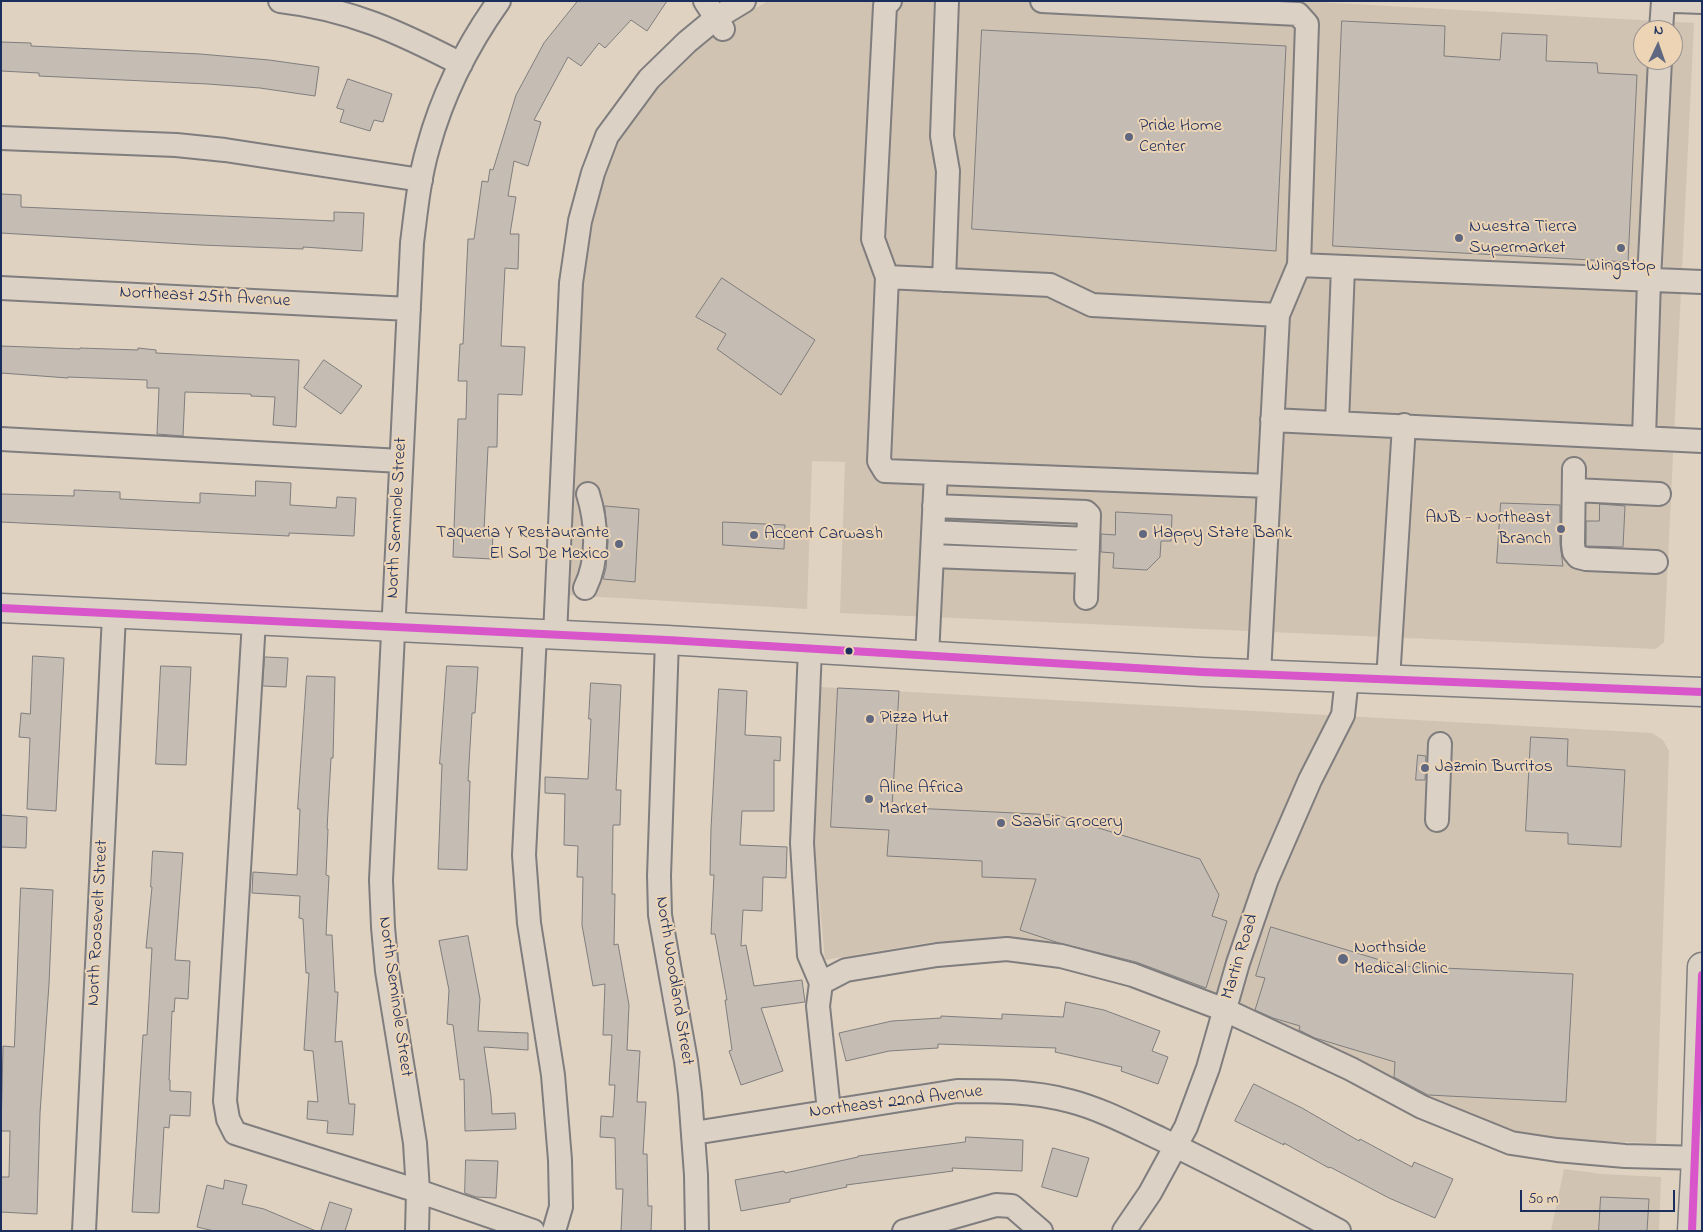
<!DOCTYPE html>
<style>
body{margin:0}
#map{position:relative;width:1703px;height:1232px;overflow:hidden;background:#dfd2c1;font-family:"Indie Flower",sans-serif}
canvas{display:block}
.frame{position:absolute;inset:0;border:2px solid #1b2f5e;pointer-events:none}
.north{position:absolute;left:1633px;top:20px;width:50px;height:50px;box-sizing:border-box;background:#ecd4b4;border:1px solid #989292;border-radius:50%;rotate:3deg;font-size:14px;font-weight:700;line-height:20px;text-align:center;color:#1b2f5e}
.north::after{content:'';display:block;margin:auto;width:18px;height:22px;background:#606881;clip-path:polygon(50% 0,100% 100%,50% 72%,0 100%)}
.scale{position:absolute;left:1520px;top:1190px;width:155px;height:22px;box-sizing:border-box;border:2px solid #1b2f5e;border-top:0;padding-left:6px;font-size:15px;line-height:18px;white-space:nowrap;color:#1b2f5e;-webkit-text-stroke:4px #ecd4b4;paint-order:stroke}
</style>
<div id="map">
<canvas width="1703" height="1232"></canvas>
<div class="frame"></div>
<div class="north">N</div>
<div class="scale">50 m</div>
</div>
<script>
const ctx = document.querySelector('canvas').getContext('2d');
ctx.lineJoin = 'round';
function fill(path, color) { ctx.fillStyle = color; ctx.fill(path, 'evenodd'); }
function stroke(path, color, width, dash) { ctx.strokeStyle = color; ctx.lineWidth = width; ctx.lineCap = dash ? 'butt' : 'round'; ctx.setLineDash(dash || []); ctx.stroke(path); }
function write(font, color, halo, rows, align = 'center') {
  ctx.font = font + ' "Indie Flower",sans-serif'; ctx.lineWidth = 4; ctx.setLineDash([]); ctx.textBaseline = 'middle'; ctx.strokeStyle = halo; ctx.fillStyle = color; for (const [text, x, y, turn = 0] of rows) {
    ctx.save(); ctx.translate(x, y); ctx.rotate((+turn || 0) * Math.PI / 180); ctx.textAlign = isNaN(turn) ? turn : align; if (halo) ctx.strokeText(text, 0, 0); ctx.fillText(text, 0, 0); ctx.restore();
  }
}
const built = new Path2D(`
 M 768,1 L 1298,1 L 1694,23 L 1664,642 L 1656,649 L 840,613 L 845,462 L 812,461 L 807,609 L 566,595 L 581,288 L 588,231 L 614,143 L 658,86 L 703,42 L 744,15 ZM 1643,30 L 1673,30 L 1673,60 L 1643,60 Z
 M 820,687 L 1652,733 L 1663,740 L 1669,751 L 1656,1143 L 1565,1140 L 1517,1132 L 1420,1095 L 1161,974 L 1068,945 L 1007,938 L 932,942 L 825,960 L 814,841 Z
 M 1564,1169 L 1602,1174 L 1661,1177 L 1659,1231 L 1551,1231 Z`);
const building = new Path2D(`
 M 578,1 L 667,1 L 647,31 L 631,20 L 605,48 L 599,43 L 581,66 L 568,57 L 534,120 L 541,122 L 528,166 L 514,161 L 508,196 L 516,197 L 510,234 L 519,234 L 518,269 L 505,268 L 501,346 L 525,347 L 522,395 L 498,394 L 497,447 L 488,447 L 484,531 L 493,531 L 492,559 L 453,557 L 458,419 L 466,419 L 467,381 L 458,381 L 460,344 L 463,344 L 468,239 L 474,239 L 482,181 L 488,182 L 490,169 L 493,170 L 516,95 L 544,43 Z
 M 1342,21 L 1445,26 L 1444,56 L 1500,60 L 1502,33 L 1547,35 L 1546,61 L 1597,63 L 1598,73 L 1637,75 L 1628,262 L 1333,246 Z
 M 982,30 L 1286,46 L 1276,251 L 972,229 Z
 M 1,42 L 31,43 L 31,46 L 200,54 L 269,60 L 319,67 L 315,96 L 260,88 L 208,84 L 39,76 L 39,73 L 1,71 Z
 M 348,79 L 392,94 L 383,122 L 374,120 L 370,131 L 340,122 L 344,110 L 337,108 Z
 M 1,194 L 21,195 L 21,207 L 334,221 L 334,212 L 364,213 L 362,251 L 303,247 L 303,249 L 201,245 L 1,233 Z
 M 722,278 L 815,340 L 781,395 L 717,349 L 726,334 L 696,317 Z
 M 1,346 L 80,349 L 80,348 L 138,350 L 138,348 L 156,350 L 156,353 L 299,360 L 296,427 L 273,425 L 275,397 L 251,396 L 251,394 L 185,392 L 183,436 L 157,434 L 159,388 L 147,388 L 147,380 L 68,377 L 68,378 L 1,373 Z
 M 324,360 L 362,386 L 341,414 L 304,388 Z
 M 256,481 L 291,483 L 290,505 L 336,508 L 337,497 L 356,498 L 354,536 L 289,533 L 289,536 L 1,522 L 1,494 L 74,496 L 74,490 L 120,492 L 120,499 L 200,503 L 200,493 L 255,496 Z
 M 1501,503 L 1560,505 L 1560,544 L 1563,566 L 1497,563 Z
 M 1600,504 L 1625,506 L 1623,547 L 1586,546 L 1586,521 L 1599,521 Z
 M 605,506 L 639,509 L 635,582 L 603,579 L 606,568 L 608,542 Z
 M 1116,512 L 1172,515 L 1171,541 L 1161,541 L 1160,557 L 1147,570 L 1113,568 L 1114,553 L 1101,552 L 1101,534 L 1115,535 Z
 M 723,522 L 785,525 L 784,549 L 723,545 Z
 M 33,656 L 64,658 L 56,811 L 27,809 L 30,738 L 19,737 L 21,713 L 30,714 Z
 M 265,657 L 288,658 L 286,687 L 263,686 Z
 M 161,666 L 191,667 L 186,765 L 156,764 Z
 M 447,666 L 478,667 L 475,713 L 472,713 L 468,781 L 470,781 L 467,870 L 438,869 L 442,764 L 440,764 Z
 M 307,676 L 335,677 L 333,758 L 331,758 L 327,829 L 328,829 L 326,875 L 329,876 L 326,935 L 332,935 L 335,992 L 338,992 L 335,1042 L 342,1041 L 349,1104 L 355,1104 L 353,1135 L 327,1133 L 328,1121 L 307,1119 L 308,1101 L 318,1102 L 313,1051 L 304,1050 L 309,973 L 306,973 L 303,919 L 299,918 L 300,896 L 252,893 L 253,872 L 297,875 L 300,809 L 298,809 Z
 M 591,683 L 621,685 L 616,790 L 621,790 L 620,825 L 613,825 L 612,894 L 615,894 L 614,945 L 618,944 L 629,1005 L 627,1050 L 640,1051 L 637,1102 L 646,1102 L 643,1154 L 647,1154 L 648,1206 L 652,1206 L 651,1231 L 621,1231 L 623,1189 L 616,1189 L 615,1138 L 600,1137 L 601,1116 L 613,1117 L 615,1085 L 609,1085 L 612,1035 L 603,1035 L 605,984 L 593,986 L 582,925 L 583,877 L 577,877 L 578,846 L 564,845 L 565,794 L 545,793 L 545,777 L 588,779 L 591,719 L 589,719 Z
 M 838,688 L 899,691 L 892,807 L 1056,815 L 1200,859 L 1219,895 L 1212,916 L 1227,921 L 1206,988 L 1136,962 L 1059,943 L 1020,930 L 1036,879 L 982,877 L 982,861 L 887,856 L 889,830 L 831,827 Z
 M 719,689 L 747,691 L 745,735 L 781,737 L 780,761 L 774,760 L 774,811 L 742,811 L 740,845 L 787,847 L 786,878 L 763,877 L 762,911 L 743,910 L 741,946 L 746,945 L 754,986 L 802,980 L 805,1002 L 761,1008 L 783,1071 L 741,1085 L 729,1051 L 732,1050 L 725,1000 L 727,1000 L 715,934 L 711,934 L 714,875 L 710,875 L 711,829 Z
 M 1531,737 L 1568,739 L 1567,766 L 1625,770 L 1621,847 L 1568,844 L 1568,833 L 1526,831 Z
 M 1418,755 L 1426,756 L 1425,780 L 1416,780 Z
 M 1,815 L 27,817 L 26,848 L 1,847 Z
 M 153,851 L 183,853 L 175,960 L 190,961 L 188,999 L 175,998 L 174,1012 L 172,1011 L 169,1080 L 170,1080 L 170,1091 L 191,1092 L 190,1116 L 170,1115 L 169,1128 L 164,1127 L 159,1213 L 132,1212 L 143,1035 L 147,1035 L 152,948 L 146,948 L 152,887 L 151,887 Z
 M 21,888 L 53,890 L 49,984 L 40,1113 L 37,1214 L 1,1212 L 1,1177 L 9,1177 L 10,1131 L 1,1131 L 3,1046 L 14,1047 Z
 M 1271,927 L 1400,966 L 1573,974 L 1566,1102 L 1428,1095 L 1394,1077 L 1395,1062 L 1315,1038 L 1299,1030 L 1300,1026 L 1273,1018 L 1255,1010 L 1265,978 L 1256,976 Z
 M 468,936 L 480,999 L 478,1031 L 528,1033 L 528,1050 L 484,1047 L 491,1096 L 492,1114 L 515,1113 L 516,1129 L 465,1131 L 464,1079 L 460,1080 L 453,1025 L 447,1024 L 449,990 L 439,941 Z
 M 1066,1002 L 1104,1010 L 1160,1031 L 1152,1051 L 1168,1057 L 1158,1084 L 1121,1071 L 1122,1067 L 1055,1052 L 1056,1048 L 938,1044 L 938,1048 L 889,1051 L 846,1061 L 839,1033 L 892,1021 L 941,1018 L 941,1016 L 1002,1019 L 1002,1014 L 1063,1017 Z
 M 1254,1084 L 1302,1108 L 1359,1141 L 1360,1139 L 1412,1167 L 1414,1162 L 1453,1179 L 1435,1218 L 1389,1198 L 1330,1167 L 1329,1168 L 1284,1143 L 1284,1145 L 1235,1121 Z
 M 966,1137 L 1023,1140 L 1022,1171 L 952,1168 L 953,1171 L 846,1185 L 847,1187 L 790,1199 L 790,1202 L 741,1211 L 735,1180 L 784,1171 L 785,1173 L 858,1157 L 858,1156 L 965,1142 Z
 M 1053,1148 L 1089,1158 L 1077,1197 L 1042,1187 Z
 M 466,1160 L 498,1161 L 496,1198 L 476,1197 L 465,1193 Z
 M 225,1180 L 247,1185 L 242,1204 L 264,1209 L 316,1231 L 214,1231 L 197,1227 L 207,1185 L 223,1189 Z
 M 1601,1197 L 1649,1199 L 1647,1231 L 1599,1231 Z
 M 330,1202 L 352,1209 L 345,1231 L 321,1231 Z`);
const minor = new Path2D(`
 M 280,1 C 350,9 399,32 461,64
 M 705,1 L 723,29
 M 890,1 L 885,6 L 873,239 L 887,277 L 879,461 L 885,471 L 1269,486 L 1278,315 L 1299,265 L 1307,24 L 1298,14 L 1042,1
 M 1675,1 L 1702,2
 M 1661,30 L 1663,1
 M 1,138 L 176,145 L 225,150 L 421,180
 M 1299,265 L 1702,282
 M 887,277 L 1050,285 L 1092,305 L 1278,315
 M 944,280 L 948,171 L 942,136 L 947,1
 M 1,288 L 409,309
 M 1272,420 L 1702,441
 M 1337,423 L 1343,267
 M 1644,438 L 1649,280 L 1660,60
 M 1,439 L 401,461
 M 1574,469 L 1573,544 L 1574,552 L 1578,557 L 1586,559 L 1656,562
 M 1574,490 L 1659,494
 M 934,506 L 1086,512 L 1089,515 L 1086,598
 M 933,532 L 1088,539
 M 932,556 L 1087,562
 M 585,588 C 599,560 597,523 588,494
 M 254,621 L 225,1101 L 228,1119 L 235,1133 L 418,1191 L 533,1231
 M 535,634 L 524,855 L 529,923 L 553,1075 L 560,1160 L 561,1207 L 554,1231
 M 555,635 L 571,283 L 580,221 L 593,173 L 607,136 L 649,79 L 687,42 L 716,18 L 744,1
 M 667,640 L 659,876 L 660,915 L 686,1061 L 690,1094 L 696,1175 L 697,1231
 M 810,648 L 802,843 L 809,955 L 821,983
 M 927,656 L 936,473
 M 1259,674 L 1269,486
 M 1388,680 L 1404,425
 M 1437,820 L 1440,744
 M 829,1111 L 818,1006 L 821,983 L 846,970 L 937,955 L 1007,949 L 1061,956 L 1133,975 L 1225,1010 L 1351,1069 L 1422,1107 L 1511,1143 L 1557,1150 L 1625,1156 L 1702,1158
 M 694,1133 L 957,1091 C 995,1091 1033,1091 1070,1101 C 1101,1109 1131,1125 1161,1139 C 1221,1168 1280,1199 1339,1231
 M 84,1231 L 114,615
 M 417,1231 L 418,1191 L 415,1143 L 387,971 L 383,927 L 381,880 L 412,243 C 416,211 419,179 428,148 C 442,96 467,46 499,1
 M 904,1231 L 996,1205 L 1012,1206 L 1041,1231
 M 1124,1231 L 1150,1193 L 1186,1127 L 1208,1068 L 1238,963 L 1267,879 L 1310,780 L 1343,715 L 1347,678`);
const major = new Path2D(`
 M 1,608 L 667,640 L 1202,672 L 1702,692
 M 1692,1231 L 1696,1158 L 1702,967`);
const bus1 = new Path2D(`
 M 1,608 L 667,640 L 1202,672 L 1702,692
 M 1692,1231 L 1702,975`);
const markers = [
 [1129,137,5,"#606881"],
 [1459,238,5,"#606881"],
 [1621,248,5,"#606881"],
 [1561,529,5,"#606881"],
 [1143,534,5,"#606881"],
 [754,535,5,"#606881"],
 [619,544,5,"#606881"],
 [849,651,4.5,"#1b2f5e"],
 [870,719,5,"#606881"],
 [1425,768,5,"#606881"],
 [869,799,5,"#606881"],
 [1001,823,5,"#606881"],
 [1343,959,6,"#606881"]
];
const poiNames = [
 ["Pride Home",1139,127],
 ["Center",1139,148],
 ["Nuestra Tierra",1469,228],
 ["Supermarket",1469,249],
 ["Wingstop",1621,267,"center"],
 ["ANB - Northeast",1551,519,"right"],
 ["Branch",1551,540,"right"],
 ["Taqueria Y Restaurante",609,534,"right"],
 ["El Sol De Mexico",609,555,"right"],
 ["Happy State Bank",1153,534],
 ["Accent Carwash",764,535],
 ["Pizza Hut",880,719],
 ["Jazmin Burritos",1435,768],
 ["Aline Africa",879,789],
 ["Market",879,810],
 ["Saabir Grocery",1011,823],
 ["Northside",1354,949],
 ["Medical Clinic",1354,970]
];
const streetNames = [
 ["Northeast 25th Avenue",205,298,3],
 ["North Seminole Street",398,518,-87],
 ["North Roosevelt Street",99,923,-87],
 ["Martin Road",1241,957,-73],
 ["North Woodland Street",673,981,81],
 ["North Seminole Street",394,997,82],
 ["Northeast 22nd Avenue",896,1103,-7]
];
fill(built, '#d1c3b2');
fill(building, '#c5bdb3');
stroke(building, '#7f7d7e', 1);
stroke(minor, '#7f7d7e', 26);
stroke(major, '#7f7d7e', 31);
stroke(minor, '#dbd1c5', 22);
stroke(major, '#dbd1c5', 28);
stroke(bus1, '#d856c9', 8);
for (const [x, y, r, color] of markers) { const dot = new Path2D(); dot.arc(x, y, r, 0, 2 * Math.PI); ctx.fillStyle = color; ctx.fill(dot); stroke(dot, '#ecd4b4', 2); }
write('18px', '#1b2f5e', '#ecd4b4', poiNames, 'left');
write('18px', '#1b2f5e', '#ecd4b4', streetNames);
</script>
